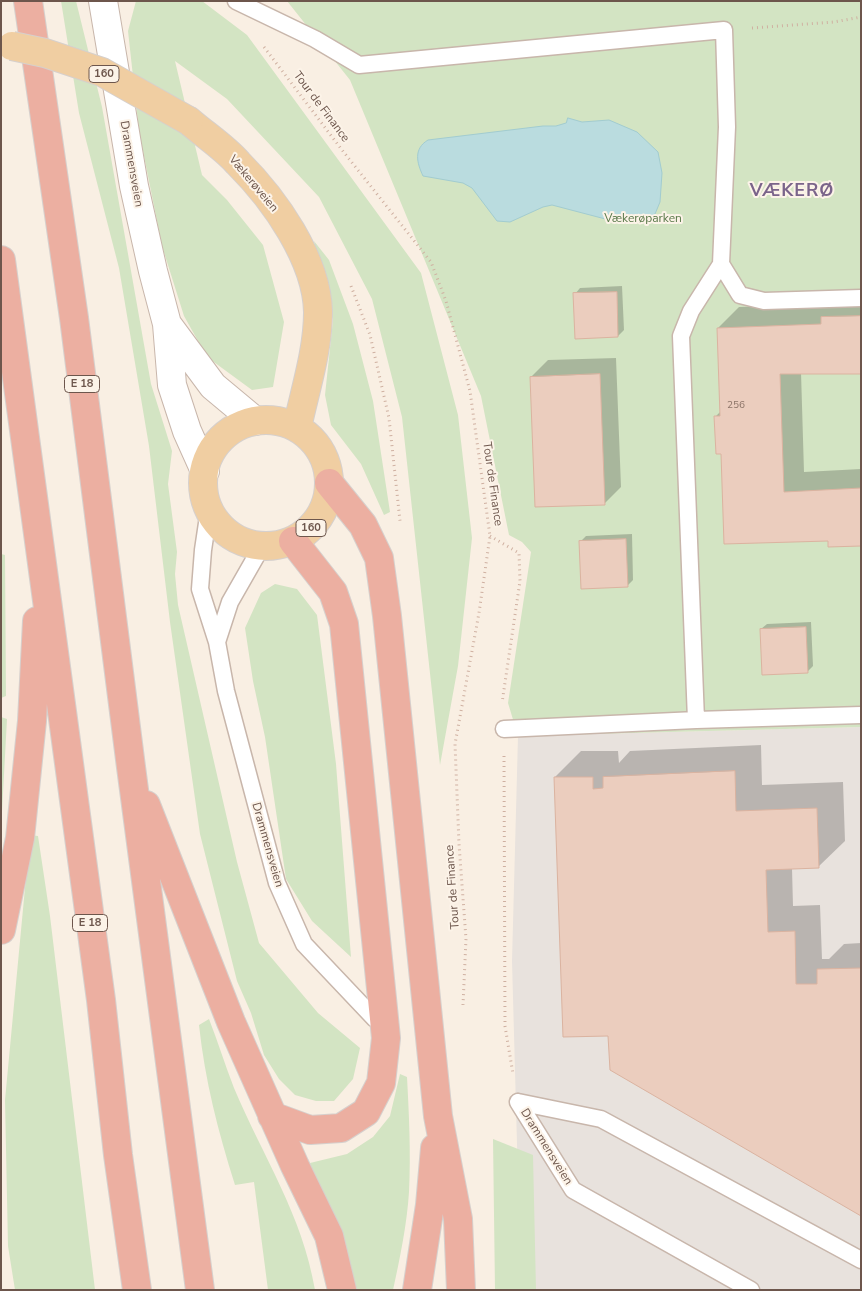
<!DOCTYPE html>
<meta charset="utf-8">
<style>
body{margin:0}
#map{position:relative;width:862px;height:1291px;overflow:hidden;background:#f9efe3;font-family:"Nunito Sans",sans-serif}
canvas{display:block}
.frame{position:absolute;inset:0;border:2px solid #6d564c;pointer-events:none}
</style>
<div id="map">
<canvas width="862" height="1291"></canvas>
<div class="frame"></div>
</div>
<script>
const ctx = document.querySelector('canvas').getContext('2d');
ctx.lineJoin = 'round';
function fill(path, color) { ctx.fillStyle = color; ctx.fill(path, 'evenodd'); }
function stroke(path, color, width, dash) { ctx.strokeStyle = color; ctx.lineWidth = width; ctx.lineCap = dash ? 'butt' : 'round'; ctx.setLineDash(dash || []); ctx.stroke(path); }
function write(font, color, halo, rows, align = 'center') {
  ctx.font = font + ' "Nunito Sans",sans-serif'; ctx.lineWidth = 4; ctx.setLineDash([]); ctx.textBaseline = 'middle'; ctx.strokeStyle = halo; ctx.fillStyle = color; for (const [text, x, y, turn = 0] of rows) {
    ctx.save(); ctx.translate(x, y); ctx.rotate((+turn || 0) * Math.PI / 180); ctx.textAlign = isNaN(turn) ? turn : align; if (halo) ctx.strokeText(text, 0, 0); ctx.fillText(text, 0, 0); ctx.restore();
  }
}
const industrial = new Path2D(`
 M 861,727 L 861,1290 L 521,1290 L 512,961 L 518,736 Z`);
const green = new Path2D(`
 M 61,1 L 76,1 L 102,107 L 151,384 L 172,451 L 168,484 L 177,552 L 175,574 L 178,605 L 237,862 L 259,943 L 318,1013 L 360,1048 L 353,1079 L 334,1101 L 316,1101 L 295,1095 L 279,1079 L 264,1055 L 251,1013 L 237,981 L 200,834 L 170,622 L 149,446 L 119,268 L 79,113 Z
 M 136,1 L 202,1 L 247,35 L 421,273 L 458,415 L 472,538 L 458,666 L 440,765 L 402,417 L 372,299 L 319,197 L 227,99 L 175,61 L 202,175 L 227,200 L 263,245 L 284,322 L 273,387 L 252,390 L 207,357 L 184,316 L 162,246 L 139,131 L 128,31 Z
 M 287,1 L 861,1 L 861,727 L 518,736 L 508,703 L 531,552 L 522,542 L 509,535 L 481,396 L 350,80 Z
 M 314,241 L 329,260 L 353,324 L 373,401 L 390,512 L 384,515 L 361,464 L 331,425 L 325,395 L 333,320 Z
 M 1,554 L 5,555 L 6,696 L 1,698 Z
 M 275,584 L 297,589 L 317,615 L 336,764 L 351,957 L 312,921 L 286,879 L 265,737 L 253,681 L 245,628 L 261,593 Z
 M 1,717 L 7,719 L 1,830 Z
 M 30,835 L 38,836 L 50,916 L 95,1290 L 15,1290 L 8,1246 L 5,1100 Z
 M 209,1019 C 218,1042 225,1065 234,1088 C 263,1157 302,1214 315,1290 L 268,1290 L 254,1182 L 235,1185 C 218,1131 205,1081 199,1025 Z
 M 400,1074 L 407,1077 C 409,1115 411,1153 409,1192 C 407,1224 400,1258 393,1290 L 356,1290 L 310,1163 L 347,1154 L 373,1137 L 390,1116 Z
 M 493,1139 L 533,1155 L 536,1290 L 495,1290 Z`);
const water = new Path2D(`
 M 568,118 L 582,122 L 609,120 L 637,132 L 658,152 L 662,173 L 660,202 L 655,214 L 642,222 L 613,221 L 552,205 L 543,207 L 510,222 L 497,221 L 472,188 L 463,183 L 423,176 C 417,163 413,149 428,140 L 543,126 L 556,126 L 566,123 Z`);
const shadow = new Path2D(`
 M 622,286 L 624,330 L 618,336 L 575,294 L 580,288 Z
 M 861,296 L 861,372 L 801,372 L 804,472 L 861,469 L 861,545 L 829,539 L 723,453 L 715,417 L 722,410 L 718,328 L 739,307 L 836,304 Z
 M 616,358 L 621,487 L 604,504 L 531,377 L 548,360 Z
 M 632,534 L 633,580 L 627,586 L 581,541 L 586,536 Z
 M 811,622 L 813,666 L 807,672 L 761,629 L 767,624 Z
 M 761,745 L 762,785 L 843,782 L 845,841 L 818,867 L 792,868 L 793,906 L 820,905 L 822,959 L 829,959 L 844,944 L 861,943 L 861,1215 L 609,1035 L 555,777 L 581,751 L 618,751 L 619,763 L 630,751 Z`);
const building = new Path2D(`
 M 617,292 L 618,337 L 575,339 L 573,293 Z
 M 861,316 L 861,374 L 780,374 L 784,492 L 861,488 L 861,546 L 828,547 L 828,541 L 724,544 L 721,454 L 716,454 L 714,416 L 720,416 L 717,328 L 821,324 L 821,317 Z
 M 600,374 L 605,505 L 535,507 L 530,377 Z
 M 626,539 L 628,587 L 581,589 L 579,541 Z
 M 806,627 L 808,673 L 762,675 L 760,629 Z
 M 735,771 L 736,811 L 817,808 L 819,868 L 766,870 L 768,932 L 795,931 L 796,984 L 817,984 L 817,969 L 861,968 L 861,1216 L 610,1070 L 608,1036 L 563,1037 L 554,777 L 593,777 L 593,789 L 603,788 L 603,777 Z`);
const path = new Path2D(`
 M 752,28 L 834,22 L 861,17
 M 264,47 L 342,150 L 431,262 L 446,301 L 470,391 L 490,536 L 479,613 L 455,744 L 459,844 L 466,939 L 463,1005
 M 351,286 L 370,335 L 389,418 L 400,521
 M 490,536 L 519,553 L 520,581 L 502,703
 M 504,756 L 505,1026 L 513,1074`);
const lane = new Path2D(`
 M 236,1 L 315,39 L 359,65 L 724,30 L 727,127 L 721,264 L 740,295 L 764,301 L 861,298
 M 209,510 L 203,550 L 200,589 L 217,642 L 226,691 L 277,883 L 304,944 L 375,1019
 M 217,642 L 230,602 L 262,546
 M 696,720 L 681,336 L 691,311 L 721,264
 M 504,729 L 696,720 L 861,715
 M 518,1102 L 601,1119 L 861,1260
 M 518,1102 L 573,1190 L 751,1290`);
const street = new Path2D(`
 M 103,1 L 134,186 L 153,271 L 167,324 L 172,385 L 187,431 L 205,471
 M 167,324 L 213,386 L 255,421`);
const primary = new Path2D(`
 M 189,121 C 205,135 224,147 238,163 C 274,199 317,259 318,312 C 318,351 305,390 297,428
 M203 483a63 63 0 1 1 126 0a63 63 0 1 1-126 0Z`);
const highway = new Path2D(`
 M 28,1 L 74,318 L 131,767 L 200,1290
 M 1,260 L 101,1000 L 118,1155 L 137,1290
 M 329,483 L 363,525 L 379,558 L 387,616 L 438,1116 L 458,1219 L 461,1290
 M 146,805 L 231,1022 L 295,1166 L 329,1236 L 342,1290
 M 1,930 L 20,838 L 32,721 L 37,621
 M 272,1116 L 310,1130 L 341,1128 L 366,1112 L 381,1083 L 386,1038 L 344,624 L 333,592 L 293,541
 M 417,1290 L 430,1205 L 435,1148`);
const primaryBridge = new Path2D(`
 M 12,46 L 45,53 L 102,72 L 189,121`);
const numberNames = [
 ["256",736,406]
];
const shields = [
 [104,74,30],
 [82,384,35],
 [311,528,30],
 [90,923,35]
];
const shieldNames = [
 ["160",104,74],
 ["E 18",82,384],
 ["160",311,528],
 ["E 18",90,923]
];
const streetNames = [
 ["Tour de Finance",321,107,53],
 ["Drammensveien",131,164,80],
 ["Vækerøveien",253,184,50],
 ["Tour de Finance",492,484,82],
 ["Drammensveien",267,845,74],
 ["Tour de Finance",453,887,-94],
 ["Drammensveien",546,1147,58]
];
const parkNames = [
 ["Vækerøparken",643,219]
];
const districtNames = [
 ["VÆKERØ",792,192]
];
fill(industrial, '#e8e2dd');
fill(green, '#d3e4c3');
fill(water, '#badcdf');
stroke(water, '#a2ccd0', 1);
fill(shadow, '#0003');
fill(building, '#ebcdbe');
stroke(building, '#dbb3a0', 1);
stroke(lane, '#c8b6ab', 19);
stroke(street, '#c8b6ab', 30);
stroke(primary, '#d6d0cd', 30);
stroke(highway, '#d6d0cd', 30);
stroke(path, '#cfb0a1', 3, [1, 4]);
stroke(lane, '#fff', 16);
stroke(street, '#fff', 28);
stroke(primary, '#f0cea2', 28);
stroke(highway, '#ecafa1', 28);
stroke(primaryBridge, '#d6d0cd', 30, []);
stroke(primaryBridge, '#f0cea2', 28);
write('10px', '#8c7468', null, numberNames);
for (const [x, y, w] of shields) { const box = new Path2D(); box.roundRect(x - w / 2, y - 8.5, w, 17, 4); ctx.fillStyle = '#fcf3e8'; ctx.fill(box); stroke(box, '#6d564c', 1); }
write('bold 11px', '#6d564c', null, shieldNames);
write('12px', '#6d564c', '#fcf3e8', streetNames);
write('12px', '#597849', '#fcf3e8', parkNames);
ctx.letterSpacing = '1px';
write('bold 18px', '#7a648a', '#fcf3e8', districtNames);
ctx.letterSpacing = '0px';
</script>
